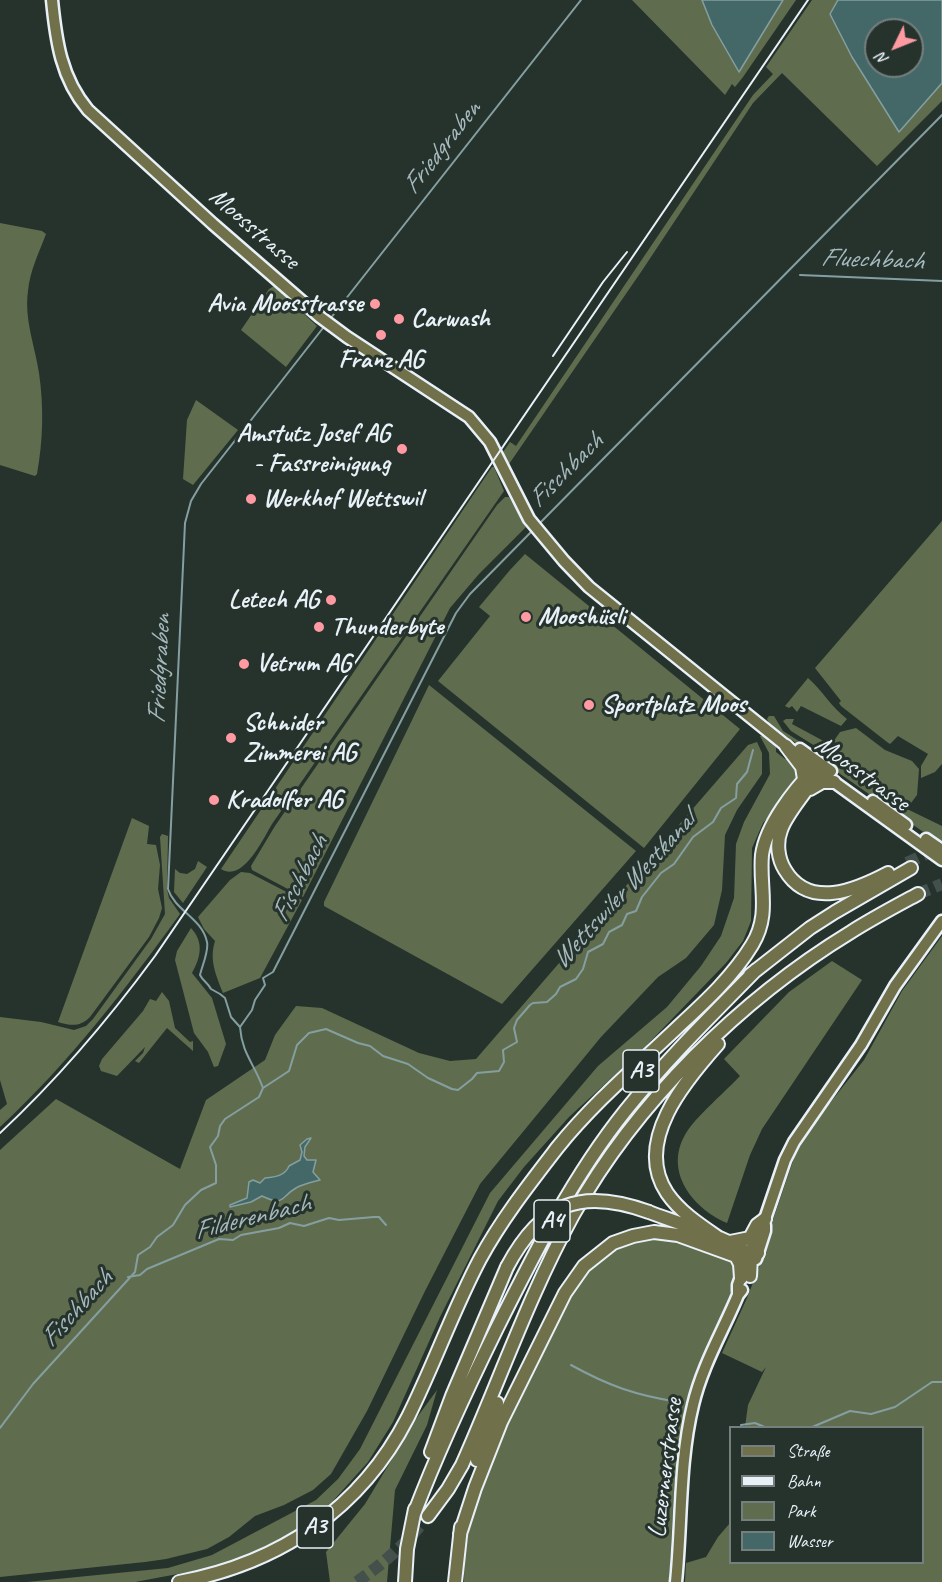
<!DOCTYPE html>
<meta charset="utf-8">
<style>
body{margin:0}
#map{position:relative;width:942px;height:1582px;overflow:hidden;background:#26332d;font-family:Caveat,sans-serif}
canvas{display:block}
.legend{position:absolute;left:729px;top:1426px;width:195px;height:138px;box-sizing:border-box;background:#26332d;border:2px solid #747f7e;margin:0;padding:8px 10px;list-style:none;font-size:18px;color:#e8f1f8}
.legend li{display:flex;align-items:center;gap:12px;height:30px}
.legend b{width:30px;border:2px solid #747f7e}
.north{position:absolute;left:864px;top:18px;width:60px;height:60px;box-sizing:border-box;background:#26332d;border:2px solid #747f7e;border-radius:50%;rotate:227deg;font-size:16px;font-weight:700;line-height:24px;text-align:center;color:#e8f1f8}
.north::after{content:'';display:block;margin:auto;width:21px;height:27px;background:#ff9aa2;clip-path:polygon(50% 0,100% 100%,50% 72%,0 100%)}
</style>
<div id="map">
<canvas width="942" height="1582"></canvas>
<ul class="legend">
<li><b style="height:8px;background:#70704a"></b>Straße</li>
<li><b style="height:8px;background:#e8f1f8"></b>Bahn</li>
<li><b style="height:16px;background:#5f6d4e"></b>Park</li>
<li><b style="height:16px;background:#436867"></b>Wasser</li>
</ul>
<div class="north">N</div>
</div>
<script>
const ctx = document.querySelector('canvas').getContext('2d');
ctx.lineJoin = 'round';
function fill(path, color) { ctx.fillStyle = color; ctx.fill(path, 'evenodd'); }
function stroke(path, color, width, dash) { ctx.strokeStyle = color; ctx.lineWidth = width; ctx.lineCap = dash ? 'butt' : 'round'; ctx.setLineDash(dash || []); ctx.stroke(path); }
function write(font, color, halo, rows, align = 'center') {
  ctx.font = font + ' Caveat,sans-serif'; ctx.lineWidth = 6; ctx.setLineDash([]); ctx.textBaseline = 'middle'; ctx.strokeStyle = halo; ctx.fillStyle = color; for (const [text, x, y, turn = 0] of rows) {
    ctx.save(); ctx.translate(x, y); ctx.rotate((+turn || 0) * Math.PI / 180); ctx.textAlign = isNaN(turn) ? turn : align; if (halo) ctx.strokeText(text, 0, 0); ctx.fillText(text, 0, 0); ctx.restore();
  }
}
const green = new Path2D(`
 M 632,0 L 796,0 L 743,77 L 735,87 L 732,84 L 725,95 Z
 M 812,0 L 942,0 L 942,101 L 877,166 L 782,73 L 753,103 L 643,269 L 507,467 L 501,455 L 510,442 L 516,446 L 753,95 L 773,74 L 766,67 ZM 876,30 L 912,30 L 912,66 L 876,66 Z
 M 0,223 L 42,231 L 46,234 C 39,253 30,270 28,291 C 24,319 35,346 39,373 C 44,407 43,441 37,474 L 35,476 L 0,465 Z
 M 274,286 L 317,326 L 286,367 L 241,330 L 269,289 Z
 M 196,400 L 238,430 L 193,485 L 183,479 L 187,420 Z
 M 492,467 L 494,467 L 504,491 L 272,824 C 263,839 243,883 221,869 Z
 M 505,497 L 509,497 L 526,527 L 479,574 L 450,608 L 303,897 L 252,870 L 251,866 L 275,826 L 497,505 Z
 M 942,521 L 942,764 L 935,772 L 921,778 L 921,766 L 928,754 L 898,736 L 890,744 L 887,742 L 841,706 L 839,703 L 841,701 L 815,668 Z
 M 525,554 L 740,729 L 644,848 L 438,681 L 490,616 L 479,607 L 510,570 Z
 M 808,678 C 823,691 831,707 847,719 L 841,726 L 801,706 L 797,712 L 792,706 L 789,708 L 785,706 Z
 M 429,685 L 636,851 L 502,1004 L 324,906 L 324,902 Z
 M 769,716 L 774,716 L 783,731 L 907,809 L 942,826 L 942,845 L 770,725 L 767,719 Z
 M 786,719 L 794,719 L 792,724 L 831,745 L 840,732 L 856,728 L 885,750 L 912,761 L 919,769 L 917,795 L 911,803 L 908,804 L 791,731 L 783,721 Z
 M 763,735 L 776,747 L 776,752 L 785,759 L 790,758 L 796,768 L 797,776 L 794,787 L 763,823 L 752,848 L 751,921 L 743,941 L 726,963 L 642,1050 L 569,1117 L 524,1167 L 498,1201 L 440,1317 L 393,1422 L 368,1462 L 332,1502 L 298,1530 L 243,1557 L 215,1567 L 135,1582 L 27,1582 L 168,1568 L 212,1555 L 316,1500 L 338,1479 L 360,1449 L 490,1193 L 598,1066 L 667,1007 L 701,966 L 721,936 L 734,898 L 736,844 L 744,822 L 770,774 L 769,753 L 760,736 Z
 M 757,742 L 762,753 L 762,774 L 737,810 L 725,835 L 722,890 L 714,925 L 686,958 L 658,977 L 601,1037 L 480,1184 L 425,1291 L 367,1411 L 331,1474 L 313,1490 L 284,1505 L 255,1516 L 229,1537 L 207,1549 L 166,1559 L 145,1562 L 0,1577 L 0,1150 L 56,1099 L 180,1169 L 206,1100 L 265,1060 L 275,1035 L 296,1006 L 322,1008 L 419,1053 L 450,1061 L 476,1059 L 748,745 Z
 M 132,818 L 149,826 L 147,844 L 156,845 L 160,865 L 158,889 L 162,908 L 159,918 L 149,937 L 90,1017 C 80,1027 71,1026 58,1022 Z
 M 162,834 L 168,836 L 167,889 L 169,898 L 180,914 C 125,990 69,1063 0,1127 L 0,1110 L 7,1104 L 0,1080 L 0,1017 L 41,1022 L 74,1030 L 86,1026 L 93,1019 L 151,939 L 165,914 L 160,837 Z
 M 198,861 L 207,867 L 183,903 L 174,892 L 175,869 L 180,873 L 187,874 L 195,869 Z
 M 241,872 L 250,873 L 302,900 L 260,978 L 223,993 C 216,975 209,960 215,941 L 204,929 L 198,917 L 230,880 Z
 M 191,928 C 204,942 201,957 192,973 L 212,998 L 226,1044 L 218,1066 L 214,1067 L 208,1052 L 194,1033 L 175,960 L 177,951 Z
 M 942,936 L 942,1582 L 685,1582 L 686,1563 L 706,1557 L 718,1537 L 730,1523 L 730,1562 L 922,1562 L 922,1428 L 745,1427 L 748,1405 L 766,1367 L 762,1372 L 722,1353 L 747,1298 L 766,1250 L 763,1249 L 795,1155 L 811,1127 L 864,1060 L 902,991 Z
 M 832,961 L 862,980 L 762,1129 L 750,1155 L 727,1223 C 690,1207 662,1168 688,1130 C 700,1113 725,1092 740,1076 L 724,1059 L 789,992 Z
 M 162,992 L 169,1001 L 175,1028 L 190,1042 L 193,1041 L 193,1051 L 167,1028 L 139,1063 L 135,1061 L 143,1053 L 145,1047 L 117,1076 L 101,1071 L 99,1066 L 102,1059 L 143,1011 L 150,999 L 156,1001 Z
 M 659,1238 C 674,1239 727,1252 734,1266 C 739,1276 734,1283 730,1293 L 731,1296 C 717,1326 700,1357 690,1389 C 672,1451 674,1518 669,1582 L 464,1582 C 463,1498 510,1420 546,1347 C 558,1321 568,1293 586,1270 C 604,1249 632,1240 659,1238 Z
 M 437,1390 L 427,1425 L 395,1490 L 387,1582 L 330,1582 L 326,1552 L 365,1504 L 418,1416 Z`);
const water = new Path2D(`
 M 702,0 L 783,0 L 739,72 L 712,25 Z
 M 838,0 L 942,0 L 942,83 L 899,132 L 852,57 L 830,14 ZM 876,30 L 912,30 L 912,66 L 876,66 Z
 M 311,1138 L 305,1147 L 304,1156 L 307,1160 L 316,1160 L 313,1172 L 320,1180 C 313,1182 303,1184 296,1188 C 280,1197 285,1207 262,1196 L 251,1202 L 230,1207 L 230,1205 L 247,1198 L 249,1182 L 253,1180 L 260,1183 L 265,1178 C 275,1177 285,1176 289,1166 L 300,1160 L 302,1152 L 300,1145 L 307,1139 Z`);
const stream = new Path2D(`
 M 800,275 L 942,281
 M 330,319 L 581,0
 M 537,526 L 942,115
 M 240,1027 L 231,1017 L 225,998 L 220,994 L 211,989 C 208,983 203,981 200,975 C 202,966 209,951 207,942 C 202,918 175,911 168,889 L 185,523 L 191,501 L 201,484 L 323,328
 M 263,1088 L 289,1071 L 297,1045 L 309,1033 L 326,1029 L 358,1043 L 370,1046 L 383,1056 L 408,1064 L 428,1078 L 452,1089 L 458,1090 L 472,1079 L 477,1073 L 499,1071 L 504,1062 L 503,1050 L 517,1042 L 514,1028 L 517,1020 L 530,1005 L 533,1003 L 547,1002 L 556,994 L 560,987 L 576,979 L 583,969 L 588,952 L 603,944 L 609,932 L 622,925 L 627,914 L 636,911 L 642,897 L 661,873 L 674,864 L 693,837 L 713,822 L 721,808 L 736,798 L 737,784 L 747,772 L 753,750
 M 128,1277 L 140,1275 L 147,1269 L 219,1239 L 233,1240 L 241,1235 L 279,1228 L 290,1223 L 304,1226 L 329,1218 L 339,1220 L 374,1217 L 379,1217 L 386,1225
 M 571,1365 C 609,1386 635,1395 678,1402
 M 741,1425 L 755,1423 L 767,1428
 M 0,1428 L 33,1384 L 135,1272 L 138,1255 L 150,1247 L 157,1237 L 173,1225 L 185,1205 L 201,1190 L 216,1183 L 216,1165 L 210,1147 L 218,1136 L 220,1126 L 225,1119 L 259,1097 L 263,1088 C 254,1063 242,1054 240,1027 L 252,1010 L 255,1000 L 265,985 L 263,978 L 273,972 L 456,613 L 470,594 L 533,530
 M 810,1428 L 850,1411 L 871,1414 L 895,1407 L 932,1382 L 942,1382`);
const highwayTunnel = new Path2D(`
 M 907,863 L 930,852 L 941,850
 M 918,894 L 942,884
 M 357,1582 C 384,1563 408,1542 428,1516`);
const major = new Path2D(`
 M 52,0 C 56,41 61,78 88,110 L 213,224 L 320,317 L 347,337 L 469,417 L 490,442 L 529,519 L 564,561 L 589,587 L 805,761 L 942,860
 M 800,749 L 831,771
 M 873,801 L 906,825
 M 926,839 L 942,850
 M 756,1259 L 765,1231 L 765,1225
 M 738,1295 L 738,1285 L 754,1241 L 765,1219 L 785,1160 L 794,1142 L 861,1045 L 895,986 L 942,921
 M 676,1582 C 682,1523 679,1462 693,1405 C 702,1366 723,1331 738,1295 L 742,1290`);
const highway = new Path2D(`
 M 786,746 L 802,767 L 804,779
 M 818,772 C 808,791 787,812 781,830 C 776,843 778,859 785,870 C 809,910 856,890 888,873
 M 810,789 L 822,782 L 834,782
 M 750,975 L 810,928 L 835,912 L 911,868
 M 718,1044 C 685,1081 633,1142 667,1193 C 680,1212 700,1225 719,1238
 M 649,1212 C 668,1220 744,1242 751,1258 L 750,1276
 M 730,1242 L 750,1238 L 757,1225 L 765,1219
 M 736,1256 L 740,1264 L 741,1278
 M 431,1452 L 452,1396 L 507,1267
 M 477,1460 L 497,1403
 M 414,1514 C 438,1451 467,1389 497,1328 C 535,1252 573,1176 626,1110 C 666,1060 711,1016 756,970
 M 428,1516 L 448,1489 L 462,1465 C 499,1382 529,1295 573,1215 C 636,1102 741,999 851,932 C 873,918 896,906 918,894
 M 460,1534 L 475,1488 L 501,1422 L 565,1293 L 584,1266 L 613,1243 L 633,1236 L 654,1232 L 678,1235 L 736,1256 L 748,1259 L 758,1253
 M 179,1582 C 280,1563 361,1509 408,1417 C 434,1365 453,1310 480,1259 C 501,1220 530,1183 557,1148 C 593,1103 638,1065 680,1025 C 706,1001 733,976 752,945 C 771,914 759,888 762,855 C 766,825 794,790 815,768
 M 405,1582 L 407,1549 L 415,1509
 M 455,1582 L 461,1527`);
const rail = new Path2D(`
 M 553,356 L 603,282 L 627,252
 M 0,1133 C 58,1079 108,1020 155,956 L 808,0`);
const highwayBridge = new Path2D(`
 M 507,1267 C 541,1203 581,1187 649,1212`);
const markers = [
 [375,304,6,"#ff9aa2"],
 [399,319,6,"#ff9aa2"],
 [381,335,6,"#ff9aa2"],
 [402,449,6,"#ff9aa2"],
 [251,499,6,"#ff9aa2"],
 [331,600,6,"#ff9aa2"],
 [526,617,6,"#ff9aa2"],
 [319,627,6,"#ff9aa2"],
 [244,664,6,"#ff9aa2"],
 [589,705,6,"#ff9aa2"],
 [231,738,6,"#ff9aa2"],
 [214,800,6,"#ff9aa2"]
];
const shields = [
 [641,1071,36],
 [552,1221,36],
 [315,1527,36]
];
const shieldNames = [
 ["A3",641,1071],
 ["A4",552,1221],
 ["A3",315,1527]
];
const streetNames = [
 ["Moosstrasse",254,229,41],
 ["Moosstrasse",862,774,36],
 ["Luzernerstrasse",666,1468,-83]
];
const poiNames = [
 ["Avia Moosstrasse",363,304,"right"],
 ["Carwash",411,319],
 ["Franz AG",381,360,"center"],
 ["Amstutz Josef AG",390,434,"right"],
 ["- Fassreinigung",390,464,"right"],
 ["Werkhof Wettswil",263,499],
 ["Letech AG",319,600,"right"],
 ["Mooshüsli",538,617],
 ["Thunderbyte",331,627],
 ["Vetrum AG",256,664],
 ["Sportplatz Moos",601,705],
 ["Schnider",243,723],
 ["Zimmerei AG",243,753],
 ["Kradolfer AG",226,800]
];
const waterNames = [
 ["Friedgraben",442,148,-52],
 ["Fluechbach",872,260,2],
 ["Fischbach",566,471,-45],
 ["Friedgraben",160,669,-87],
 ["Fischbach",300,879,-63],
 ["Wettswiler Westkanal",624,891,-48],
 ["Filderenbach",252,1218,-14],
 ["Fischbach",77,1309,-48]
];
fill(green, '#5f6d4e');
fill(water, '#436867');
stroke(water, '#859fa1', 1.5);
stroke(stream, '#859fa1', 2);
stroke(highwayTunnel, '#43504b', 12, [12, 6]);
stroke(major, '#e8f1f8', 15);
stroke(highway, '#e8f1f8', 16);
stroke(major, '#70704a', 10);
stroke(highway, '#70704a', 12);
stroke(rail, '#e8f1f8', 2);
stroke(highwayBridge, '#e8f1f8', 16, []);
stroke(highwayBridge, '#70704a', 12);
for (const [x, y, r, color] of markers) { const dot = new Path2D(); dot.arc(x, y, r, 0, 2 * Math.PI); ctx.fillStyle = color; ctx.fill(dot); stroke(dot, '#26332d', 2); }
for (const [x, y, w] of shields) { const box = new Path2D(); box.roundRect(x - w / 2, y - 21, w, 42, 4.5); ctx.fillStyle = '#26332d'; ctx.fill(box); stroke(box, '#e8f1f8', 1.5); }
write('bold 24px', '#e8f1f8', null, shieldNames);
write('26px', '#e8f1f8', '#26332d', streetNames);
write('bold 26px', '#e8f1f8', '#26332d', poiNames, 'left');
write('italic 27px', '#a6babe', '#26332d', waterNames);
</script>
